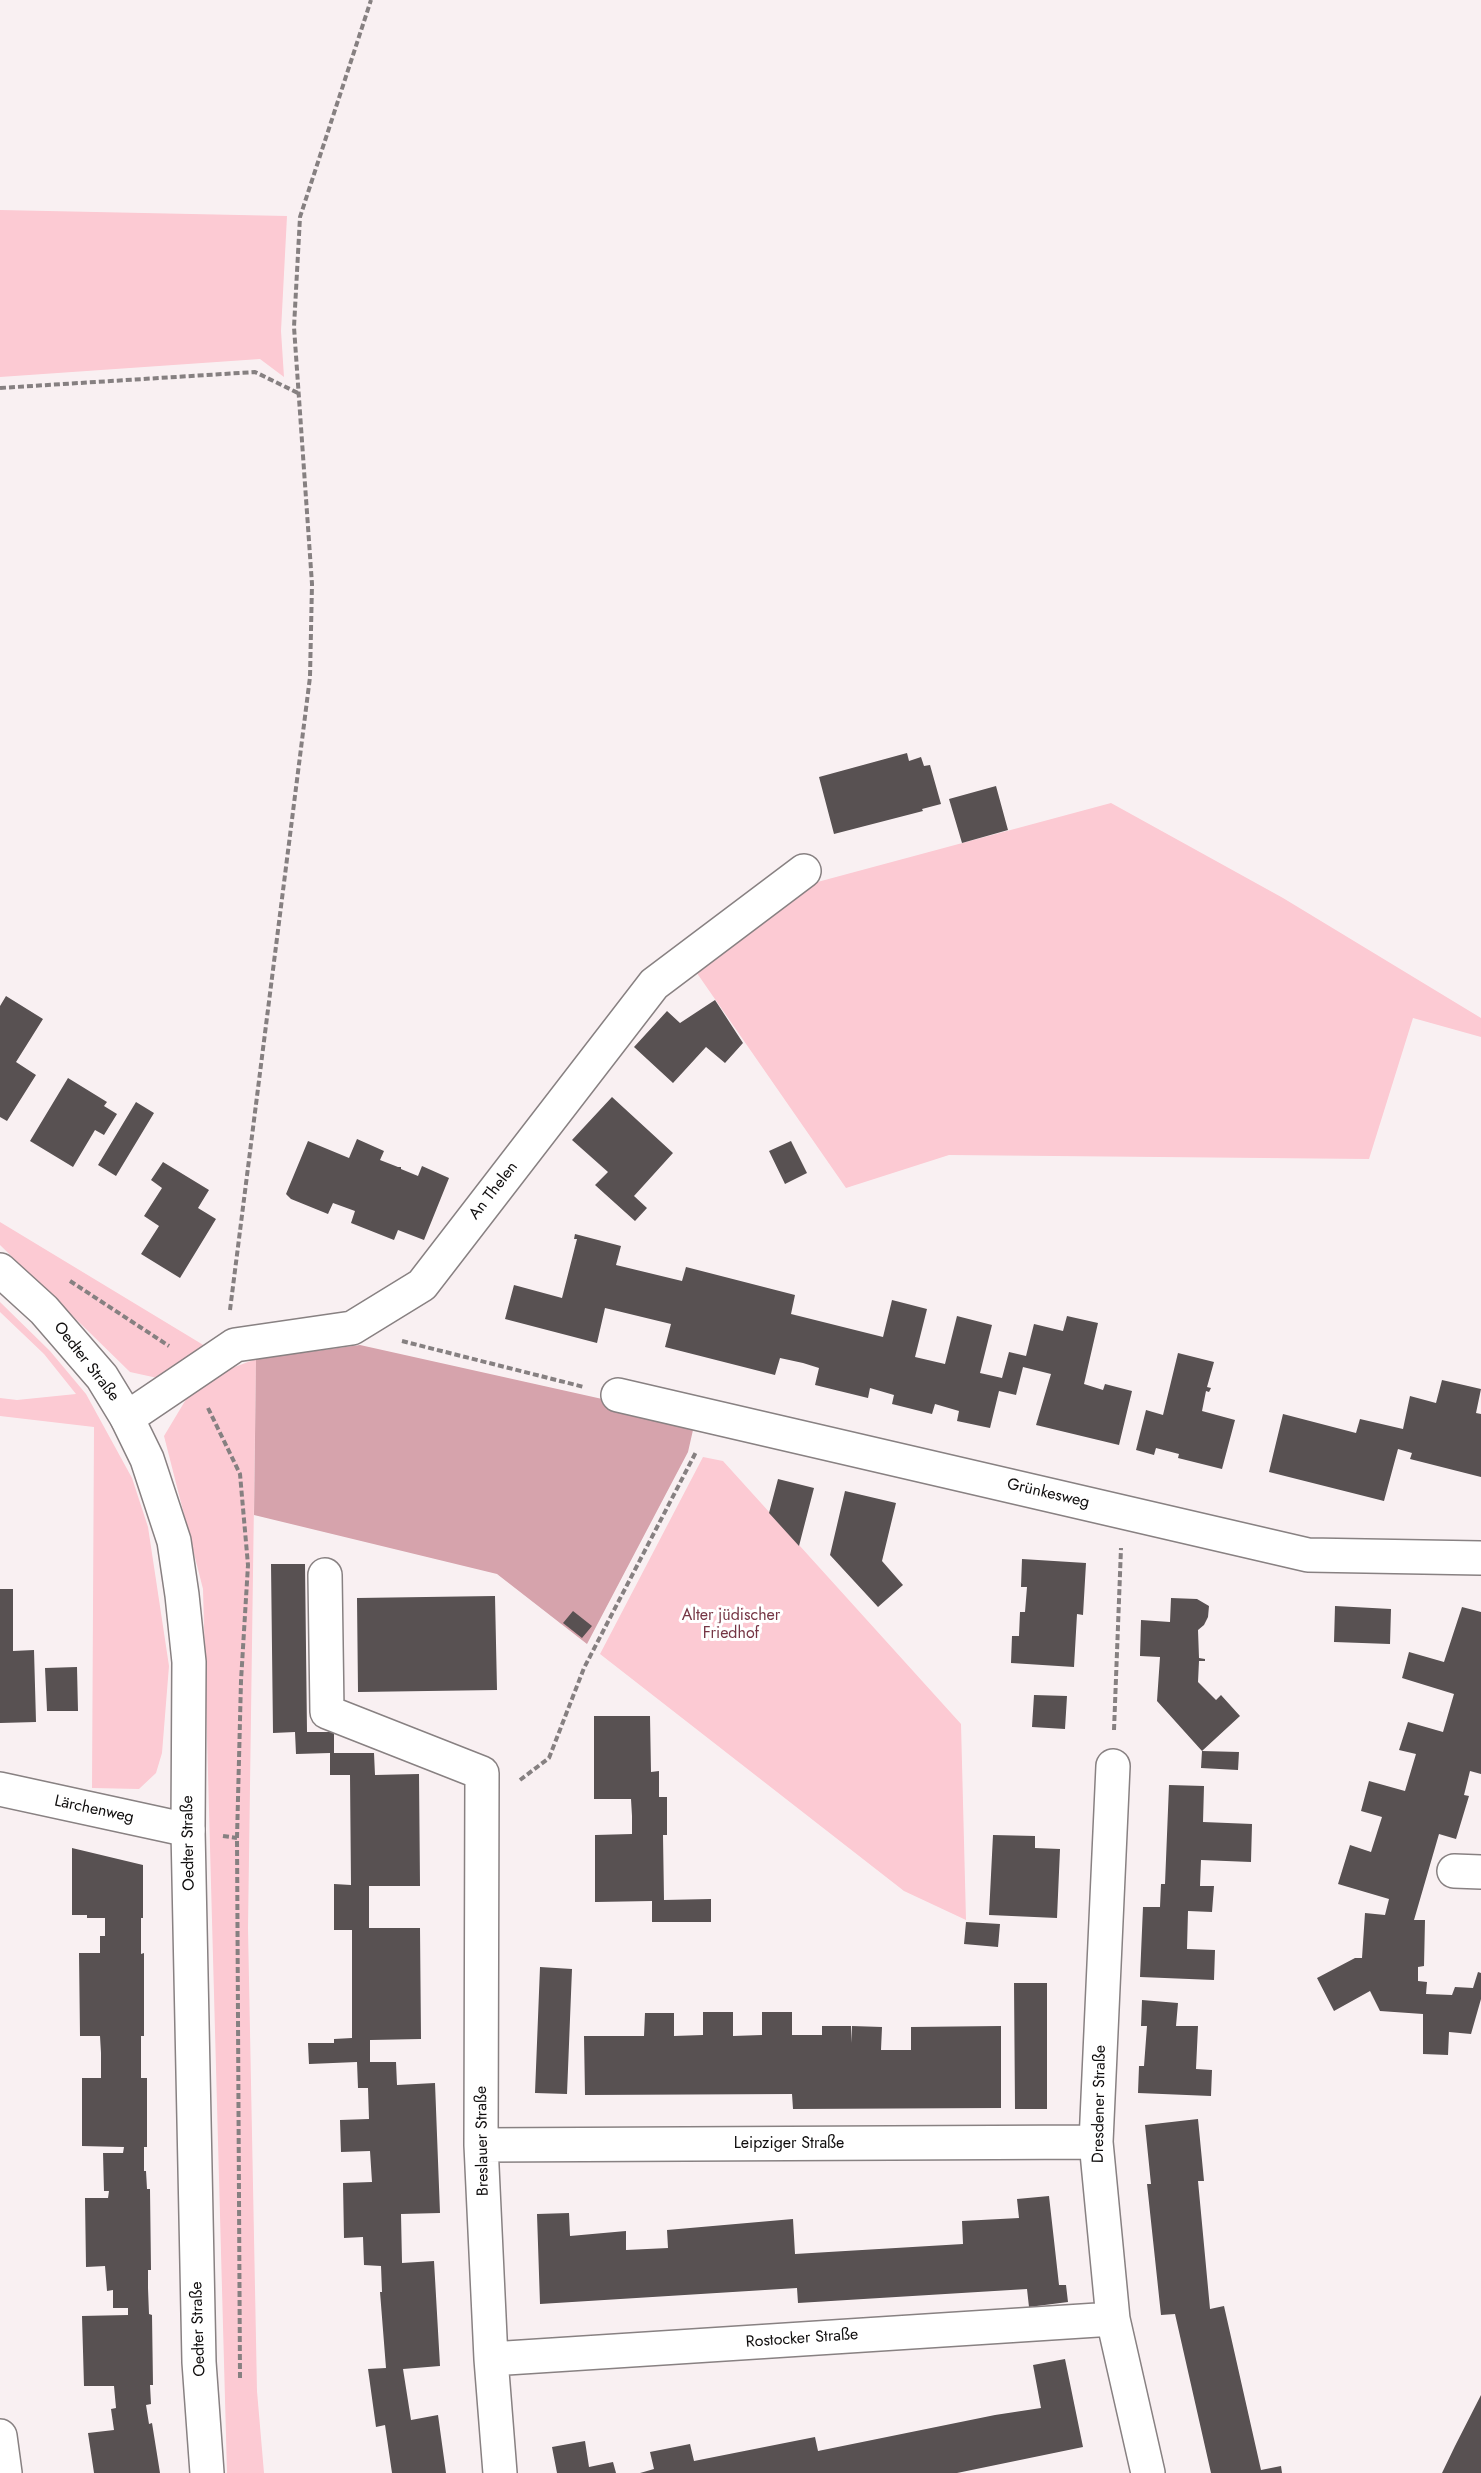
<!DOCTYPE html>
<meta charset="utf-8">
<style>
body{margin:0}
canvas{display:block;background:#f9f0f2}
</style>
<canvas width="1481" height="2473"></canvas>
<script>
const ctx = document.querySelector('canvas').getContext('2d');
ctx.lineJoin = 'round';
function fill(path, color) { ctx.fillStyle = color; ctx.fill(path, 'evenodd'); }
function stroke(path, color, width, dash) { ctx.strokeStyle = color; ctx.lineWidth = width; ctx.lineCap = dash ? 'butt' : 'round'; ctx.setLineDash(dash || []); ctx.stroke(path); }
function write(font, color, halo, rows, align = 'center') {
  ctx.font = font + ' Jost,sans-serif'; ctx.lineWidth = 6; ctx.setLineDash([]); ctx.textBaseline = 'middle'; ctx.strokeStyle = halo; ctx.fillStyle = color; for (const [text, x, y, turn = 0] of rows) {
    ctx.save(); ctx.translate(x, y); ctx.rotate((+turn || 0) * Math.PI / 180); ctx.textAlign = isNaN(turn) ? turn : align; if (halo) ctx.strokeText(text, 0, 0); ctx.fillText(text, 0, 0); ctx.restore();
  }
}
const green = new Path2D(`
 M 0,210 L 287,216 L 281,331 L 284,377 L 260,359 L 0,377 Z
 M 1111,803 L 1283,898 L 1481,1018 L 1481,1037 L 1413,1018 L 1369,1159 L 949,1155 L 846,1188 L 692,966 L 810,884 Z
 M 0,1222 L 210,1349 L 162,1379 L 130,1372 L 0,1245 Z
 M 0,1302 L 50,1351 L 86,1394 L 132,1478 L 148,1527 L 169,1666 L 162,1753 L 156,1773 L 139,1789 L 92,1788 L 94,1427 L 0,1416 L 0,1398 L 17,1400 L 76,1394 L 44,1354 L 0,1312 Z
 M 256,1359 L 248,1928 L 257,2391 L 264,2473 L 227,2473 L 203,1589 L 164,1436 L 197,1381 Z
 M 703,1457 L 723,1461 L 961,1724 L 966,1920 L 904,1891 L 600,1654 Z`);
const forest = new Path2D(`
 M 360,1345 L 683,1417 L 693,1430 L 688,1452 L 587,1644 L 497,1574 L 254,1515 L 256,1359 Z`);
const building = new Path2D(`
 M 907,753 L 909,761 L 921,757 L 924,766 L 930,765 L 941,804 L 922,809 L 923,811 L 834,834 L 819,777 Z
 M 996,786 L 1008,830 L 962,843 L 949,799 Z
 M 6,996 L 43,1019 L 16,1062 L 36,1075 L 7,1121 L 0,1117 L 0,1006 Z
 M 715,1000 L 743,1043 L 725,1063 L 706,1047 L 673,1083 L 634,1047 L 667,1011 L 680,1023 Z
 M 68,1078 L 107,1102 L 104,1106 L 117,1114 L 104,1135 L 95,1130 L 73,1167 L 30,1141 Z
 M 612,1097 L 673,1153 L 634,1196 L 647,1208 L 635,1221 L 595,1185 L 608,1172 L 572,1140 Z
 M 136,1102 L 154,1113 L 116,1176 L 98,1165 Z
 M 357,1139 L 384,1151 L 380,1160 L 398,1167 L 401,1167 L 401,1169 L 418,1176 L 422,1166 L 449,1178 L 424,1240 L 398,1230 L 394,1240 L 351,1223 L 355,1211 L 333,1203 L 328,1214 L 291,1199 L 286,1194 L 308,1141 L 349,1158 Z
 M 791,1141 L 807,1173 L 785,1184 L 769,1151 Z
 M 163,1162 L 209,1190 L 198,1208 L 216,1219 L 180,1278 L 141,1254 L 159,1226 L 144,1216 L 162,1188 L 151,1180 Z
 M 575,1234 L 621,1246 L 616,1265 L 682,1281 L 686,1267 L 795,1295 L 791,1314 L 883,1337 L 892,1300 L 927,1309 L 915,1357 L 945,1364 L 957,1316 L 992,1325 L 980,1373 L 1002,1378 L 1009,1352 L 1026,1356 L 1034,1324 L 1063,1331 L 1067,1316 L 1098,1323 L 1084,1384 L 1103,1390 L 1105,1384 L 1132,1391 L 1119,1445 L 1036,1425 L 1051,1374 L 1023,1367 L 1016,1395 L 999,1391 L 990,1428 L 957,1421 L 959,1411 L 935,1404 L 932,1414 L 892,1404 L 894,1395 L 870,1388 L 868,1398 L 815,1385 L 819,1368 L 803,1363 L 780,1358 L 775,1375 L 665,1347 L 671,1324 L 605,1308 L 597,1343 L 505,1319 L 514,1285 L 562,1298 L 577,1239 L 574,1239 Z
 M 1178,1353 L 1214,1362 L 1207,1387 L 1211,1388 L 1209,1392 L 1206,1391 L 1202,1411 L 1235,1420 L 1222,1469 L 1178,1458 L 1179,1454 L 1156,1448 L 1154,1455 L 1136,1450 L 1146,1410 L 1163,1415 Z
 M 1442,1380 L 1481,1389 L 1476,1413 L 1481,1414 L 1481,1477 L 1410,1459 L 1412,1453 L 1398,1449 L 1384,1501 L 1269,1472 L 1283,1414 L 1356,1433 L 1360,1419 L 1403,1429 L 1410,1396 L 1436,1403 Z
 M 778,1479 L 814,1488 L 799,1546 L 769,1513 Z
 M 845,1491 L 896,1503 L 882,1561 L 903,1585 L 878,1607 L 830,1555 Z
 M 1022,1559 L 1086,1563 L 1083,1615 L 1077,1614 L 1074,1667 L 1011,1663 L 1012,1636 L 1019,1636 L 1020,1612 L 1025,1612 L 1027,1587 L 1021,1587 Z
 M 271,1564 L 305,1564 L 307,1732 L 334,1732 L 334,1753 L 374,1753 L 375,1775 L 419,1774 L 420,1886 L 369,1886 L 369,1928 L 420,1928 L 421,2039 L 370,2040 L 370,2062 L 396,2062 L 397,2085 L 435,2083 L 440,2213 L 401,2214 L 402,2263 L 434,2261 L 440,2366 L 403,2369 L 411,2420 L 438,2415 L 446,2473 L 392,2473 L 385,2425 L 376,2427 L 368,2369 L 386,2368 L 380,2292 L 382,2292 L 381,2266 L 364,2265 L 363,2237 L 344,2238 L 343,2183 L 372,2182 L 370,2151 L 341,2152 L 340,2120 L 369,2119 L 368,2088 L 358,2088 L 357,2062 L 309,2064 L 308,2043 L 334,2043 L 334,2039 L 352,2038 L 352,1930 L 334,1930 L 334,1884 L 351,1885 L 350,1775 L 330,1775 L 330,1753 L 296,1754 L 295,1732 L 273,1733 Z
 M 0,1589 L 13,1589 L 13,1651 L 34,1650 L 36,1722 L 0,1723 Z
 M 495,1596 L 497,1690 L 358,1692 L 357,1598 Z
 M 1171,1598 L 1197,1599 L 1209,1606 L 1208,1617 L 1204,1625 L 1198,1630 L 1199,1658 L 1205,1659 L 1205,1661 L 1199,1661 L 1198,1682 L 1216,1700 L 1221,1695 L 1240,1716 L 1202,1751 L 1239,1752 L 1238,1770 L 1201,1768 L 1202,1751 L 1157,1701 L 1160,1657 L 1140,1656 L 1141,1620 L 1170,1622 Z
 M 1335,1606 L 1391,1609 L 1390,1644 L 1334,1642 Z
 M 1462,1607 L 1481,1612 L 1481,1774 L 1470,1771 L 1464,1795 L 1469,1796 L 1456,1839 L 1439,1834 L 1414,1920 L 1425,1920 L 1424,1966 L 1418,1967 L 1418,1981 L 1427,1982 L 1426,1994 L 1452,1995 L 1455,1987 L 1473,1988 L 1478,1972 L 1481,1973 L 1481,1999 L 1471,2034 L 1449,2032 L 1448,2055 L 1423,2054 L 1423,2014 L 1380,2011 L 1370,1991 L 1334,2011 L 1317,1978 L 1355,1958 L 1362,1958 L 1365,1913 L 1385,1915 L 1389,1899 L 1338,1884 L 1350,1845 L 1371,1852 L 1382,1817 L 1361,1811 L 1369,1781 L 1405,1791 L 1416,1754 L 1399,1750 L 1408,1722 L 1443,1732 L 1454,1694 L 1402,1678 L 1409,1652 L 1444,1662 Z
 M 573,1611 L 592,1626 L 582,1638 L 563,1623 Z
 M 77,1667 L 78,1711 L 47,1711 L 45,1668 Z
 M 1034,1695 L 1067,1696 L 1065,1729 L 1032,1727 Z
 M 594,1716 L 650,1716 L 651,1772 L 659,1771 L 659,1797 L 667,1797 L 667,1835 L 663,1835 L 664,1900 L 711,1899 L 711,1922 L 652,1922 L 652,1901 L 595,1902 L 595,1835 L 632,1834 L 632,1816 L 631,1799 L 594,1799 Z
 M 1169,1785 L 1204,1786 L 1203,1822 L 1252,1824 L 1251,1862 L 1201,1860 L 1200,1886 L 1214,1886 L 1212,1912 L 1188,1911 L 1187,1949 L 1215,1950 L 1214,1980 L 1140,1977 L 1143,1907 L 1160,1907 L 1161,1884 L 1165,1884 Z
 M 993,1835 L 1035,1836 L 1035,1848 L 1060,1849 L 1057,1918 L 989,1915 Z
 M 72,1848 L 143,1865 L 143,1918 L 141,1918 L 141,1954 L 144,1953 L 144,2036 L 141,2036 L 141,2078 L 147,2078 L 147,2147 L 144,2147 L 144,2171 L 146,2171 L 147,2189 L 150,2189 L 151,2270 L 148,2270 L 148,2288 L 149,2314 L 152,2315 L 153,2385 L 150,2385 L 151,2404 L 146,2405 L 149,2424 L 152,2423 L 160,2473 L 94,2473 L 88,2433 L 114,2430 L 111,2409 L 116,2408 L 114,2386 L 84,2386 L 82,2316 L 128,2315 L 128,2308 L 113,2308 L 113,2290 L 107,2291 L 105,2266 L 86,2267 L 85,2198 L 108,2198 L 109,2191 L 104,2191 L 103,2153 L 123,2153 L 124,2147 L 82,2146 L 82,2078 L 101,2078 L 101,2053 L 100,2036 L 80,2036 L 79,1953 L 100,1953 L 100,1936 L 105,1936 L 105,1918 L 87,1918 L 87,1915 L 72,1915 Z
 M 966,1922 L 1000,1924 L 998,1947 L 964,1944 Z
 M 540,1967 L 572,1969 L 567,2094 L 535,2093 Z
 M 1014,1983 L 1047,1983 L 1047,2109 L 1015,2109 Z
 M 1142,2000 L 1178,2003 L 1176,2026 L 1198,2026 L 1196,2069 L 1212,2070 L 1211,2096 L 1138,2093 L 1139,2066 L 1144,2066 L 1147,2026 L 1141,2026 Z
 M 703,2012 L 733,2012 L 733,2036 L 762,2035 L 762,2012 L 792,2012 L 792,2035 L 822,2035 L 822,2026 L 851,2026 L 851,2043 L 852,2026 L 882,2027 L 881,2050 L 911,2050 L 911,2027 L 1001,2026 L 1001,2108 L 793,2109 L 792,2094 L 585,2095 L 584,2036 L 644,2036 L 645,2013 L 674,2013 L 674,2036 L 703,2035 Z
 M 1198,2119 L 1204,2181 L 1198,2181 L 1210,2309 L 1224,2306 L 1261,2470 L 1281,2466 L 1282,2473 L 1211,2473 L 1175,2314 L 1161,2315 L 1147,2184 L 1151,2184 L 1145,2125 Z
 M 1049,2196 L 1059,2285 L 1066,2285 L 1068,2302 L 1029,2307 L 1027,2289 L 798,2303 L 797,2288 L 540,2304 L 537,2214 L 569,2213 L 570,2236 L 626,2231 L 626,2250 L 668,2248 L 667,2230 L 793,2219 L 795,2254 L 963,2244 L 962,2221 L 1019,2218 L 1017,2199 Z
 M 1065,2359 L 1083,2447 L 957,2473 L 640,2473 L 654,2469 L 650,2452 L 690,2444 L 694,2461 L 815,2437 L 818,2451 L 995,2415 L 1041,2408 L 1033,2365 Z
 M 1481,2395 L 1481,2473 L 1442,2473 L 1455,2446 Z
 M 585,2441 L 589,2467 L 613,2462 L 616,2473 L 557,2473 L 552,2447 Z`);
const path = new Path2D(`
 M 0,388 L 255,372 L 300,394
 M 70,1281 L 169,1346
 M 230,1310 L 310,677 L 312,584 L 294,327 L 300,217 L 371,0
 M 402,1341 L 584,1387
 M 208,1408 L 240,1474 L 248,1565 L 241,1681 L 237,1838 L 240,2379
 M 1114,1730 L 1121,1548
 M 520,1780 L 549,1758 L 584,1668 L 696,1452
 M 223,1836 L 237,1838`);
const minor = new Path2D(`
 M 618,1395 L 1308,1555 L 1481,1558
 M 127,1418 L 235,1345 L 352,1328 L 422,1285 L 654,984 L 804,871
 M 325,1575 L 327,1712 L 482,1773 L 481,2145 L 491,2359 L 500,2473
 M 1113,1766 L 1096,2142 L 1113,2319 L 1148,2473
 M 0,1789 L 188,1830
 M 1454,1871 L 1481,1872
 M 481,2145 L 1096,2142
 M 491,2359 L 1113,2319
 M 0,2436 L 5,2473`);
const major = new Path2D(`
 M 0,1270 L 44,1310 L 102,1377 L 127,1418 L 147,1459 L 174,1541 L 182,1595 L 189,1662 L 188,1830 L 199,2362 L 207,2473`);
const streetNames = [
 ["An Thelen",494,1191,-52],
 ["Oedter Straße",86,1362,52],
 ["Grünkesweg",1048,1494,13],
 ["Lärchenweg",94,1810,12],
 ["Oedter Straße",189,1843,-91],
 ["Dresdener Straße",1100,2104,-89],
 ["Breslauer Straße",483,2141,-91],
 ["Leipziger Straße",789,2144],
 ["Oedter Straße",199,2329,-92],
 ["Rostocker Straße",802,2339,-4]
];
const parkNames = [
 ["Alter jüdischer",731,1616],
 ["Friedhof",731,1634]
];
fill(green, '#fccad3');
fill(forest, '#d6a3ac');
fill(building, '#585152');
stroke(minor, '#888182', 36);
stroke(major, '#888182', 36);
stroke(path, '#868081', 4, [6, 3]);
stroke(minor, '#fff', 33);
stroke(major, '#fff', 33);
write('16px', '#0f0d0d', '#fff', streetNames);
write('16px', '#753544', '#fff', parkNames);
</script>
